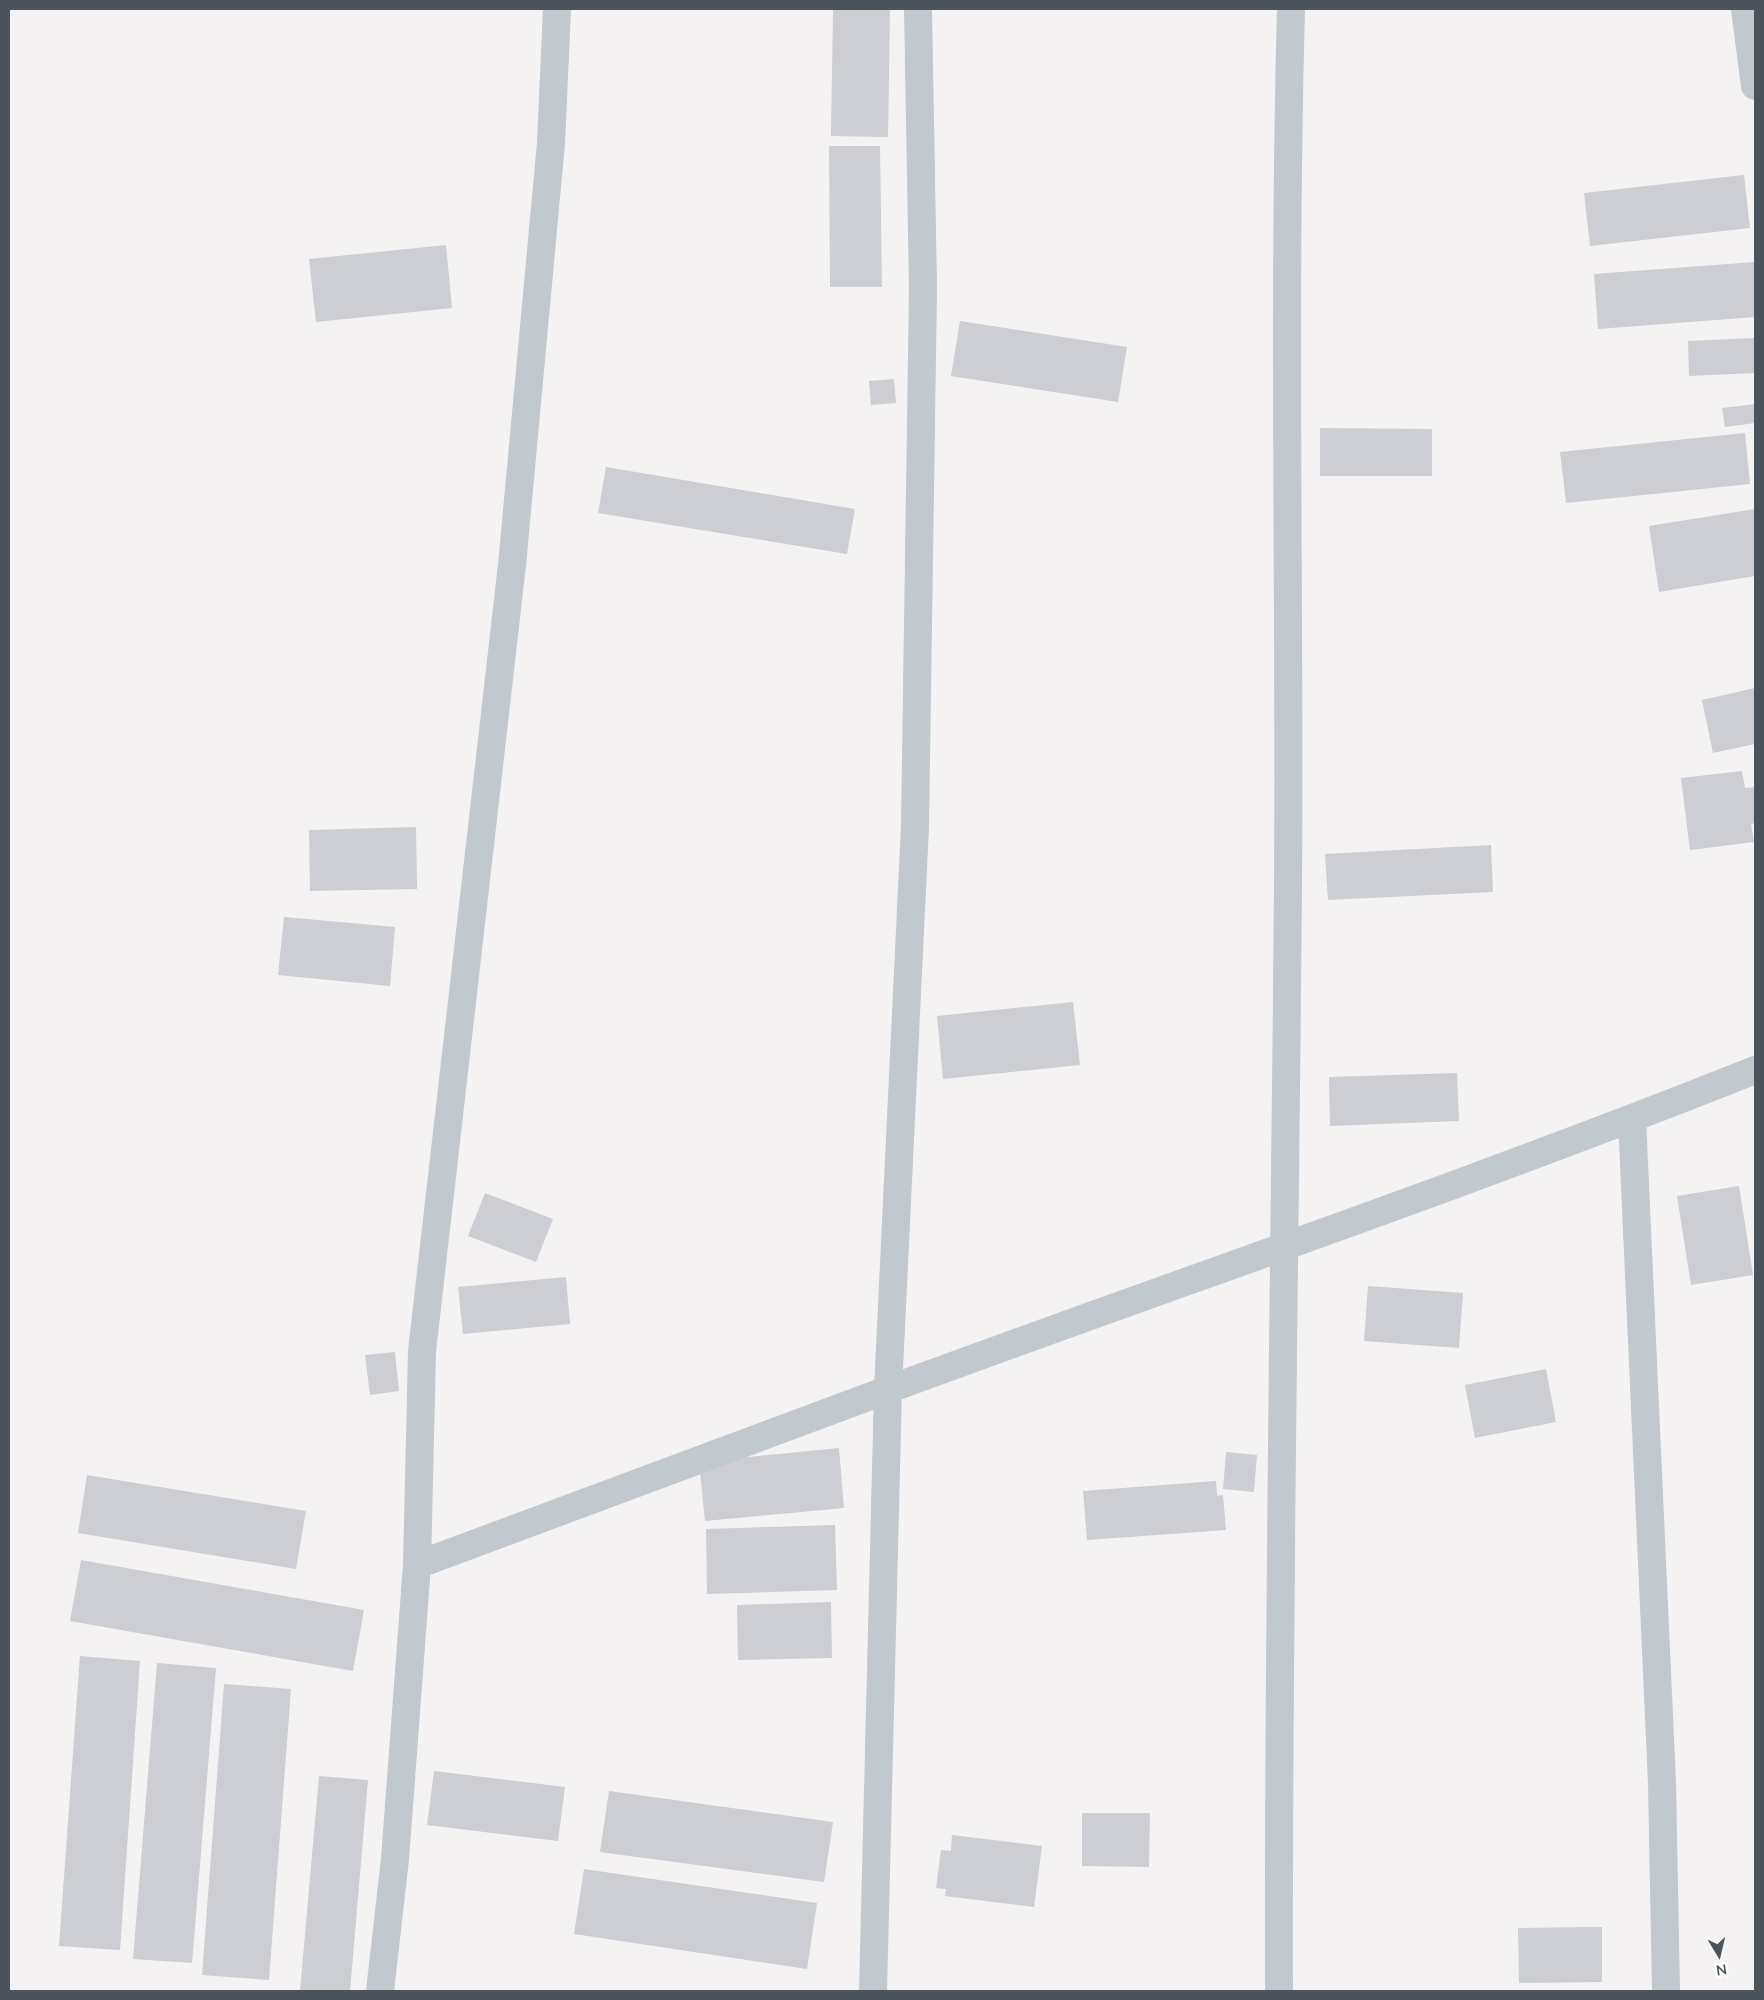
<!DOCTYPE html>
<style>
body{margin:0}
#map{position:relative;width:1764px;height:2000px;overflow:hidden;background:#f4f2f2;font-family:Lato,sans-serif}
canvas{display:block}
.frame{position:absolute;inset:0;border:10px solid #4b545d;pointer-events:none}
.north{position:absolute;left:1694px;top:1930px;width:50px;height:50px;-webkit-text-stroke:4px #fff;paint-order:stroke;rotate:171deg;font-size:14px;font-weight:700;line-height:20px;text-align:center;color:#4b545d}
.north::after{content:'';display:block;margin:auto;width:18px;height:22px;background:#4b545d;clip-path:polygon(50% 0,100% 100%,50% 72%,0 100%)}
</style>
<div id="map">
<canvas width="1764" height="2000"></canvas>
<div class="frame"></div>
<div class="north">N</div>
</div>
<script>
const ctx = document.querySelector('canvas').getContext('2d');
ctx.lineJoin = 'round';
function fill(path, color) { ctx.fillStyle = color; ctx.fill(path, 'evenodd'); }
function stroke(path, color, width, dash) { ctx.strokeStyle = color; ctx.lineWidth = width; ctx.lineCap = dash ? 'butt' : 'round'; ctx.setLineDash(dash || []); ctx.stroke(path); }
const building = new Path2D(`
 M 833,9 L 890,9 L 888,137 L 831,136 Z
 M 829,146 L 880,146 L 882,287 L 830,287 Z
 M 1744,175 L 1750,228 L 1590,246 L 1584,193 Z
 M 446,245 L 452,308 L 316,322 L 309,259 Z
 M 1755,262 L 1755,317 L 1598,329 L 1594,274 Z
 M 960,321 L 1127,347 L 1118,402 L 951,376 Z
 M 1755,338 L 1755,373 L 1689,376 L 1688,341 Z
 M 894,379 L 896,403 L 871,405 L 869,381 Z
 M 1755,404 L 1755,423 L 1725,427 L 1722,408 Z
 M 1320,428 L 1432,429 L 1432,476 L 1320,476 Z
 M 1745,433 L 1750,484 L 1566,503 L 1560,452 Z
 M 606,467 L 855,509 L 847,554 L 598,513 Z
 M 1755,509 L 1755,576 L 1659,592 L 1649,526 Z
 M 1755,688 L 1755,744 L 1713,753 L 1702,700 Z
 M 1742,771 L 1745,788 L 1755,787 L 1755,823 L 1751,824 L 1754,842 L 1690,850 L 1681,778 Z
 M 416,827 L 417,889 L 310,891 L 309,830 Z
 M 1491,845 L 1493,892 L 1328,900 L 1325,854 Z
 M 284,917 L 395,927 L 390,986 L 278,975 Z
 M 1073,1002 L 1080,1065 L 943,1079 L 937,1016 Z
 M 1457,1073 L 1459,1121 L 1330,1126 L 1329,1077 Z
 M 1739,1186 L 1753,1275 L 1691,1285 L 1677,1196 Z
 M 485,1193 L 553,1219 L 536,1262 L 468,1236 Z
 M 566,1277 L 570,1324 L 463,1334 L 458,1287 Z
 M 1368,1286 L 1463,1293 L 1459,1348 L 1364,1341 Z
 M 395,1352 L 399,1391 L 370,1395 L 365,1355 Z
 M 1546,1369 L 1556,1422 L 1475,1438 L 1465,1385 Z
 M 839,1448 L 844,1508 L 705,1521 L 699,1462 Z
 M 1226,1452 L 1257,1455 L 1254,1492 L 1223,1489 Z
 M 87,1475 L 306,1511 L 296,1569 L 78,1533 Z
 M 1216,1481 L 1217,1496 L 1223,1495 L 1226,1530 L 1087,1540 L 1083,1491 Z
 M 835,1525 L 837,1590 L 707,1594 L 706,1529 Z
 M 81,1560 L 364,1610 L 353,1671 L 70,1621 Z
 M 831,1602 L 832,1658 L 738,1660 L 737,1605 Z
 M 80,1656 L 140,1661 L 120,1950 L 59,1946 Z
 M 157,1663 L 216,1668 L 192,1963 L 133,1959 Z
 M 224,1684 L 291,1689 L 269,1980 L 202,1975 Z
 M 434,1771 L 565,1787 L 558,1841 L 427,1825 Z
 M 319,1776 L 368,1780 L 350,1991 L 300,1991 Z
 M 609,1791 L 833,1822 L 824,1882 L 600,1852 Z
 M 1082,1813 L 1150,1813 L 1149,1867 L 1082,1866 Z
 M 952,1835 L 1042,1846 L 1034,1907 L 945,1896 L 946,1889 L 936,1888 L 941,1850 L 951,1851 Z
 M 584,1869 L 817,1903 L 807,1969 L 574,1934 Z
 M 1602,1927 L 1602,1982 L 1519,1983 L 1518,1928 Z`);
const minor = new Path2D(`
 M 1745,9 L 1755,86
 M 1632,1119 L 1662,1783 L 1666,1991
 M 417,1565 C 574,1507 730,1447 887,1390 C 1177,1283 1469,1184 1755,1070
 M 380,1991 L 395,1859 L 417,1565 L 422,1351 L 512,565 L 551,143 L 557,9
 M 873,1991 L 888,1389 L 915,826 L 923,288 L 918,9
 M 1279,1991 C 1278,1623 1285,1254 1288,885 C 1290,593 1283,301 1291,9`);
fill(building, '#ccced3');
stroke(minor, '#c1c8ce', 28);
</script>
